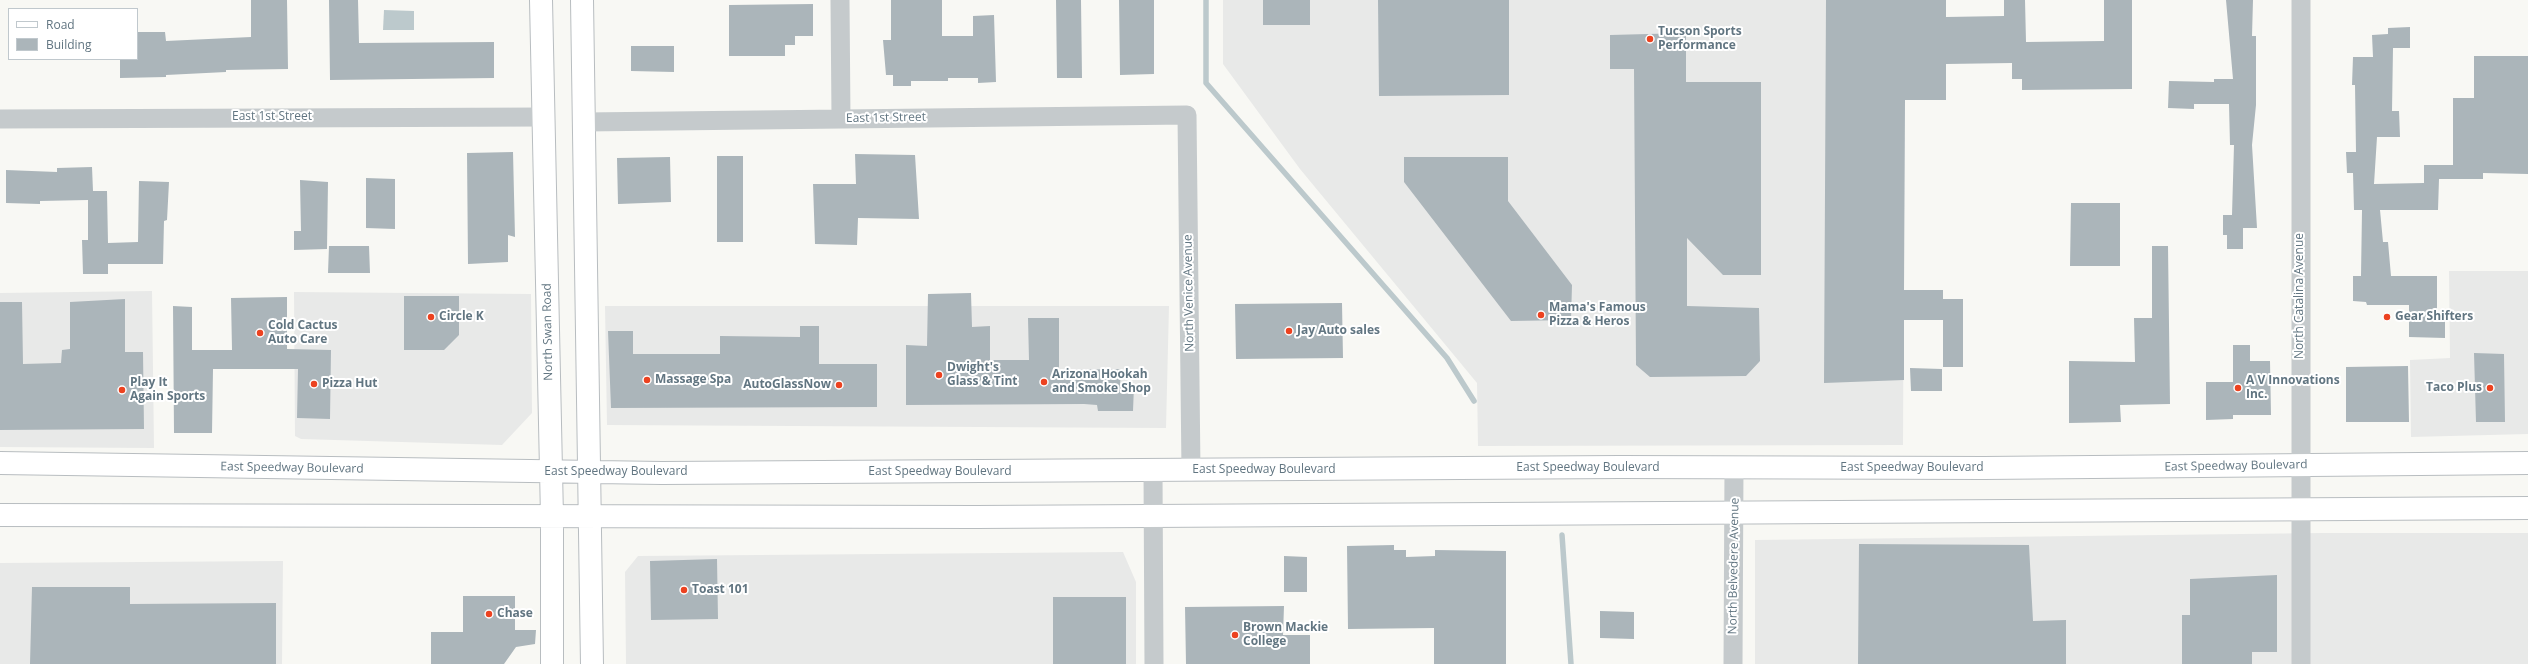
<!DOCTYPE html>
<style>
body{margin:0}
#map{position:relative;width:2528px;height:664px;overflow:hidden;background:#f8f8f4;font-family:"Open Sans",sans-serif}
canvas{display:block}
.legend{position:absolute;left:8px;top:8px;width:130px;height:52px;box-sizing:border-box;background:#fff;border:1px solid #c0c8cd;margin:0;padding:5px 7px;list-style:none;font-size:12px;color:#617581}
.legend li{display:flex;align-items:center;gap:8px;height:20px}
.legend b{width:20px;border:1px solid #c0c8cd}
</style>
<div id="map">
<canvas width="2528" height="664"></canvas>
<ul class="legend">
<li><b style="height:5px;background:#fff"></b>Road</li>
<li><b style="height:11px;background:#abb5ba"></b>Building</li>
</ul>
</div>
<script>
const ctx = document.querySelector('canvas').getContext('2d');
ctx.lineJoin = 'round';
function fill(path, color) { ctx.fillStyle = color; ctx.fill(path, 'evenodd'); }
function stroke(path, color, width, dash) { ctx.strokeStyle = color; ctx.lineWidth = width; ctx.lineCap = dash ? 'butt' : 'round'; ctx.setLineDash(dash || []); ctx.stroke(path); }
function write(font, color, halo, rows, align = 'center') {
  ctx.font = font + ' "Open Sans",sans-serif'; ctx.lineWidth = 4; ctx.setLineDash([]); ctx.textBaseline = 'middle'; ctx.strokeStyle = halo; ctx.fillStyle = color; for (const [text, x, y, turn = 0] of rows) {
    ctx.save(); ctx.translate(x, y); ctx.rotate((+turn || 0) * Math.PI / 180); ctx.textAlign = isNaN(turn) ? turn : align; if (halo) ctx.strokeText(text, 0, 0); ctx.fillText(text, 0, 0); ctx.restore();
  }
}
const built = new Path2D(`
 M 1223,0 L 1905,0 L 1903,445 L 1478,446 L 1477,383 L 1300,169 L 1223,64 Z
 M 2449,271 L 2528,271 L 2528,434 L 2411,437 L 2410,360 L 2450,358 Z
 M 152,291 L 154,448 L 0,447 L 0,293 Z
 M 294,292 L 531,294 L 532,413 L 502,445 L 301,439 L 295,436 Z
 M 605,306 L 1169,306 L 1166,428 L 607,425 Z
 M 2323,533 L 2528,533 L 2528,664 L 1755,664 L 1755,540 Z
 M 1123,552 L 1136,582 L 1136,664 L 626,664 L 625,572 L 638,556 Z
 M 283,561 L 282,664 L 0,664 L 0,563 Z`);
const water = new Path2D(`
 M 384,10 L 414,11 L 414,30 L 383,30 Z`);
const stream = new Path2D(`
 M 1206,0 L 1206,83 L 1447,358 L 1474,401
 M 1562,535 L 1571,664`);
const building = new Path2D(`
 M 251,0 L 287,0 L 288,69 L 226,70 L 226,72 L 166,75 L 166,77 L 120,78 L 120,59 L 137,59 L 137,32 L 165,32 L 166,41 L 251,37 Z
 M 329,0 L 358,0 L 359,43 L 494,42 L 494,78 L 330,80 Z
 M 891,0 L 942,0 L 942,36 L 973,36 L 973,16 L 994,15 L 996,82 L 978,83 L 978,78 L 948,78 L 948,81 L 911,81 L 911,86 L 893,86 L 893,75 L 886,75 L 883,40 L 891,40 Z
 M 1056,0 L 1081,0 L 1082,78 L 1057,78 Z
 M 1119,0 L 1154,0 L 1154,74 L 1120,75 Z
 M 1263,0 L 1310,0 L 1310,25 L 1263,25 Z
 M 1378,0 L 1509,0 L 1509,95 L 1379,96 Z
 M 1826,0 L 1946,0 L 1946,17 L 2004,16 L 2004,0 L 2025,0 L 2026,42 L 2104,41 L 2104,0 L 2132,0 L 2132,89 L 2022,90 L 2022,79 L 2012,79 L 2012,63 L 1946,64 L 1946,100 L 1905,100 L 1904,290 L 1943,290 L 1943,299 L 1963,299 L 1963,367 L 1943,367 L 1943,320 L 1904,320 L 1904,380 L 1824,383 Z
 M 2226,0 L 2253,0 L 2252,36 L 2256,36 L 2256,105 L 2252,145 L 2257,228 L 2243,228 L 2243,249 L 2227,249 L 2227,235 L 2223,235 L 2223,215 L 2232,215 L 2234,145 L 2230,145 L 2229,104 L 2194,104 L 2194,109 L 2168,108 L 2169,81 L 2214,82 L 2214,79 L 2233,79 Z
 M 813,4 L 813,36 L 795,36 L 795,45 L 785,45 L 785,56 L 729,56 L 729,5 Z
 M 2410,27 L 2410,48 L 2393,48 L 2392,111 L 2399,111 L 2400,137 L 2377,137 L 2374,184 L 2424,183 L 2424,165 L 2453,165 L 2453,98 L 2474,98 L 2474,56 L 2528,56 L 2528,174 L 2483,173 L 2483,179 L 2439,179 L 2438,210 L 2380,210 L 2383,242 L 2388,242 L 2391,276 L 2437,276 L 2437,312 L 2445,312 L 2445,338 L 2409,337 L 2409,305 L 2367,305 L 2366,302 L 2353,301 L 2353,276 L 2361,276 L 2362,210 L 2354,210 L 2353,173 L 2347,173 L 2346,152 L 2356,152 L 2355,85 L 2352,85 L 2353,57 L 2373,57 L 2372,35 L 2388,34 L 2388,28 Z
 M 1686,33 L 1686,82 L 1761,82 L 1761,275 L 1723,275 L 1687,238 L 1687,306 L 1759,308 L 1760,361 L 1746,376 L 1650,377 L 1636,365 L 1634,69 L 1610,69 L 1610,35 Z
 M 631,46 L 674,46 L 674,72 L 631,71 Z
 M 513,152 L 515,237 L 508,235 L 508,262 L 468,264 L 467,153 Z
 M 855,154 L 915,155 L 919,219 L 858,218 L 857,245 L 815,244 L 813,184 L 856,184 Z
 M 717,156 L 743,156 L 743,242 L 717,242 Z
 M 670,157 L 671,202 L 618,204 L 617,158 Z
 M 1404,157 L 1508,157 L 1508,201 L 1572,285 L 1571,320 L 1511,321 L 1404,182 Z
 M 92,167 L 93,191 L 107,191 L 108,243 L 138,242 L 139,181 L 169,182 L 167,220 L 164,221 L 163,264 L 108,264 L 108,274 L 83,274 L 82,240 L 88,240 L 88,200 L 40,201 L 40,204 L 6,203 L 6,170 L 57,172 L 57,168 Z
 M 366,178 L 395,179 L 395,229 L 366,228 Z
 M 300,180 L 328,182 L 327,249 L 294,250 L 294,231 L 301,231 Z
 M 2071,203 L 2120,203 L 2120,266 L 2070,266 Z
 M 329,246 L 369,246 L 370,273 L 328,273 Z
 M 2152,246 L 2168,246 L 2170,404 L 2120,405 L 2121,422 L 2069,423 L 2069,361 L 2135,362 L 2134,318 L 2152,318 Z
 M 971,293 L 972,327 L 990,326 L 990,360 L 1029,360 L 1028,318 L 1059,318 L 1059,370 L 1121,369 L 1120,386 L 1134,386 L 1133,411 L 1098,411 L 1097,405 L 1084,404 L 906,405 L 906,345 L 927,346 L 928,294 Z
 M 404,296 L 459,296 L 459,335 L 444,350 L 404,350 Z
 M 287,297 L 287,349 L 331,350 L 330,419 L 297,418 L 298,369 L 213,369 L 212,433 L 174,433 L 173,306 L 192,307 L 192,350 L 232,350 L 231,298 Z
 M 125,299 L 125,352 L 143,352 L 144,429 L 0,430 L 0,302 L 22,302 L 23,364 L 61,363 L 62,350 L 70,349 L 70,302 Z
 M 1342,303 L 1343,358 L 1236,359 L 1235,304 Z
 M 800,326 L 819,326 L 819,364 L 877,364 L 877,407 L 611,408 L 608,331 L 633,331 L 633,354 L 720,354 L 720,336 L 800,337 Z
 M 2233,345 L 2250,345 L 2250,361 L 2270,361 L 2271,415 L 2233,415 L 2233,419 L 2206,420 L 2206,382 L 2233,382 Z
 M 2474,353 L 2504,354 L 2505,422 L 2476,422 Z
 M 2408,366 L 2409,422 L 2346,422 L 2346,367 Z
 M 1910,368 L 1942,369 L 1942,391 L 1911,391 Z
 M 1859,544 L 2029,545 L 2033,621 L 2066,620 L 2066,664 L 1858,664 Z
 M 1394,545 L 1394,550 L 1406,550 L 1406,557 L 1435,556 L 1435,550 L 1506,551 L 1506,664 L 1434,664 L 1434,628 L 1348,629 L 1347,546 Z
 M 1284,556 L 1307,557 L 1307,592 L 1284,592 Z
 M 717,559 L 718,619 L 651,620 L 650,561 Z
 M 2277,575 L 2277,652 L 2252,652 L 2252,664 L 2182,664 L 2182,615 L 2190,615 L 2190,579 Z
 M 32,587 L 130,587 L 130,604 L 276,603 L 276,664 L 30,664 Z
 M 463,596 L 515,596 L 515,630 L 536,630 L 535,644 L 516,647 L 504,664 L 431,664 L 431,632 L 463,632 Z
 M 1053,597 L 1126,597 L 1126,664 L 1053,664 Z
 M 1284,606 L 1283,635 L 1310,635 L 1310,664 L 1186,664 L 1185,607 Z
 M 1600,611 L 1634,612 L 1634,639 L 1600,638 Z`);
const minor = new Path2D(`
 M 840,0 L 841,118
 M 0,119 L 544,117
 M 584,122 L 1187,115 L 1191,471
 M 1153,471 L 1154,664
 M 1733,664 L 1734,467
 M 2301,664 L 2301,0`);
const major = new Path2D(`
 M 541,0 L 552,517 L 552,664
 M 582,0 L 592,664
 M 0,463 L 662,473 L 1620,467 L 1984,468 L 2528,463
 M 0,515 L 976,517 L 2528,508`);
const markers = [
 [1650,39,4,"#ec4220"],
 [1541,315,4,"#ec4220"],
 [431,317,4,"#ec4220"],
 [2387,317,4,"#ec4220"],
 [1289,331,4,"#ec4220"],
 [260,333,4,"#ec4220"],
 [939,375,4,"#ec4220"],
 [647,380,4,"#ec4220"],
 [1044,382,4,"#ec4220"],
 [314,384,4,"#ec4220"],
 [839,385,4,"#ec4220"],
 [2238,388,4,"#ec4220"],
 [2490,388,4,"#ec4220"],
 [122,390,4,"#ec4220"],
 [684,590,4,"#ec4220"],
 [489,614,4,"#ec4220"],
 [1235,635,4,"#ec4220"]
];
const poiNames = [
 ["Tucson Sports",1658,32],
 ["Performance",1658,46],
 ["Mama's Famous",1549,308],
 ["Pizza & Heros",1549,322],
 ["Circle K",439,317],
 ["Gear Shifters",2395,317],
 ["Cold Cactus",268,326],
 ["Auto Care",268,340],
 ["Jay Auto sales",1297,331],
 ["Dwight's",947,368],
 ["Glass & Tint",947,382],
 ["Arizona Hookah",1052,375],
 ["and Smoke Shop",1052,389],
 ["Massage Spa",655,380],
 ["A V Innovations",2246,381],
 ["Inc.",2246,395],
 ["Play It",130,383],
 ["Again Sports",130,397],
 ["Pizza Hut",322,384],
 ["AutoGlassNow",831,385,"right"],
 ["Taco Plus",2482,388,"right"],
 ["Toast 101",692,590],
 ["Chase",497,614],
 ["Brown Mackie",1243,628],
 ["College",1243,642]
];
const streetNames = [
 ["East 1st Street",272,117],
 ["East 1st Street",886,118,-1],
 ["North Venice Avenue",1189,293,-91],
 ["North Catalina Avenue",2300,296,-90],
 ["North Swan Road",548,332,-91],
 ["East Speedway Boulevard",2236,466,-1],
 ["East Speedway Boulevard",292,468,1],
 ["East Speedway Boulevard",1588,468],
 ["East Speedway Boulevard",1912,468],
 ["East Speedway Boulevard",1264,470],
 ["East Speedway Boulevard",616,472],
 ["East Speedway Boulevard",940,472],
 ["North Belvedere Avenue",1734,566,-89]
];
fill(built, '#e8e9e8');
fill(water, '#bcc9cc');
stroke(stream, '#bcc9cc', 5.5);
fill(building, '#abb5ba');
stroke(major, '#b8bdc0', 24);
stroke(minor, '#c5cacc', 19);
stroke(major, '#fff', 22);
for (const [x, y, r, color] of markers) { const dot = new Path2D(); dot.arc(x, y, r, 0, 2 * Math.PI); ctx.fillStyle = color; ctx.fill(dot); stroke(dot, '#fff', 1.5); }
write('bold 12px', '#617581', '#fff', poiNames, 'left');
write('12px', '#617581', '#fff', streetNames);
</script>
